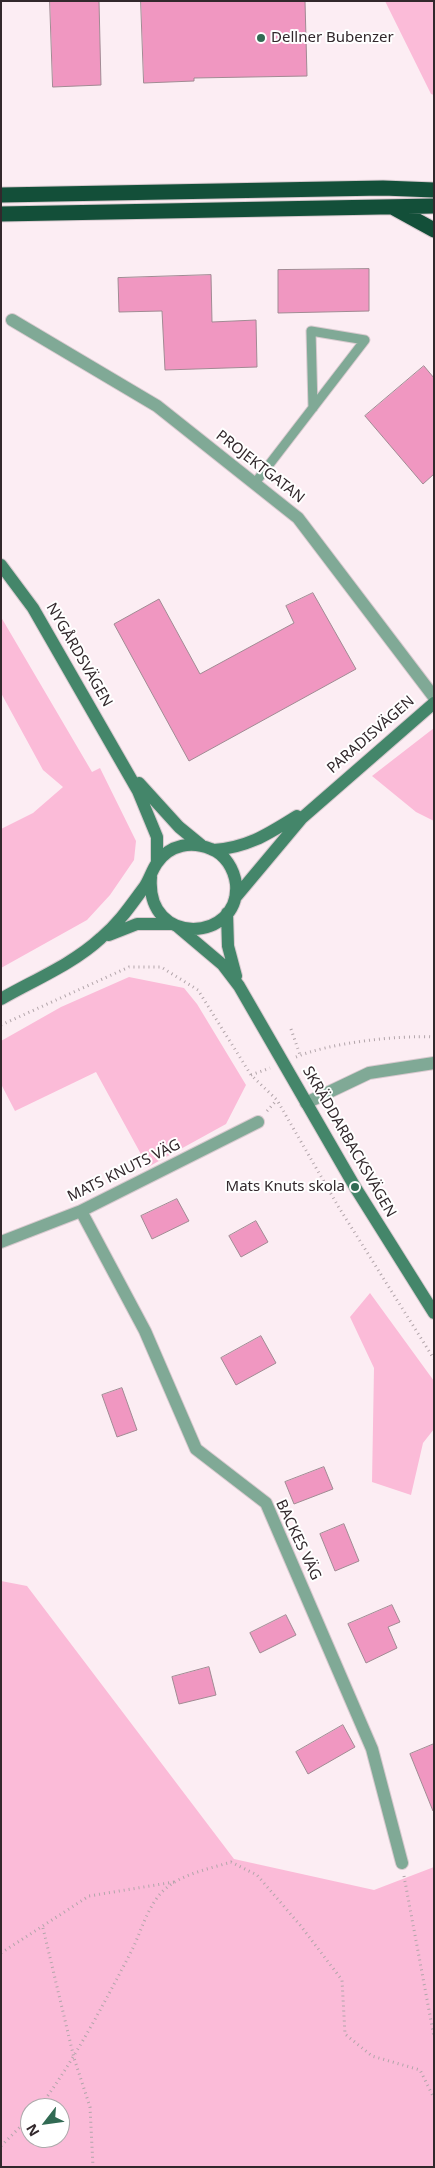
<!DOCTYPE html>
<meta charset="utf-8">
<style>
body{margin:0}
#map{position:relative;width:435px;height:2168px;overflow:hidden;background:#fcedf3;font-family:"Noto Sans",sans-serif}
canvas{display:block}
.frame{position:absolute;inset:0;border:2px solid #32282c;pointer-events:none}
.north{position:absolute;left:20px;top:2098px;width:50px;height:50px;box-sizing:border-box;background:#fff;border:1px solid #ada9ab;border-radius:50%;rotate:240deg;font-size:14px;font-weight:700;line-height:20px;text-align:center;color:#32282c}
.north::after{content:'';display:block;margin:auto;width:18px;height:22px;background:#316a53;clip-path:polygon(50% 0,100% 100%,50% 72%,0 100%)}
</style>
<div id="map">
<canvas width="435" height="2168"></canvas>
<div class="frame"></div>
<div class="north">N</div>
</div>
<script>
const ctx = document.querySelector('canvas').getContext('2d');
ctx.lineJoin = 'round';
function fill(path, color) { ctx.fillStyle = color; ctx.fill(path, 'evenodd'); }
function stroke(path, color, width, dash) { ctx.strokeStyle = color; ctx.lineWidth = width; ctx.lineCap = dash ? 'butt' : 'round'; ctx.setLineDash(dash || []); ctx.stroke(path); }
function write(font, color, halo, rows, align = 'center') {
  ctx.font = font + ' "Noto Sans",sans-serif'; ctx.lineWidth = 4; ctx.setLineDash([]); ctx.textBaseline = 'middle'; ctx.strokeStyle = halo; ctx.fillStyle = color; for (const [text, x, y, turn = 0] of rows) {
    ctx.save(); ctx.translate(x, y); ctx.rotate((+turn || 0) * Math.PI / 180); ctx.textAlign = isNaN(turn) ? turn : align; if (halo) ctx.strokeText(text, 0, 0); ctx.fillText(text, 0, 0); ctx.restore();
  }
}
const green = new Path2D(`
 M 385,1 L 434,1 L 434,95 L 431,94 Z
 M 1,617 L 92,772 L 100,768 L 136,841 L 134,860 L 110,895 L 87,920 L 1,968 L 1,829 L 33,813 L 63,787 L 43,770 L 1,693 Z
 M 434,728 L 434,821 L 416,812 L 372,776 Z
 M 129,977 L 184,988 L 197,1004 L 246,1085 L 226,1124 L 148,1167 L 96,1072 L 15,1111 L 1,1084 L 1,1041 L 61,1007 Z
 M 370,1293 L 434,1381 L 434,1429 L 423,1443 L 411,1495 L 372,1482 L 374,1368 L 350,1317 Z
 M 1,1581 L 27,1586 L 234,1859 L 374,1890 L 434,1867 L 434,2167 L 1,2167 ZM 30,2108 L 60,2108 L 60,2138 L 30,2138 Z`);
const building = new Path2D(`
 M 50,1 L 99,1 L 101,85 L 53,87 Z
 M 141,1 L 305,1 L 307,76 L 194,78 L 194,81 L 144,83 Z
 M 369,269 L 369,311 L 278,313 L 278,270 Z
 M 211,275 L 212,322 L 256,320 L 257,367 L 165,370 L 162,311 L 119,312 L 118,278 Z
 M 424,366 L 434,378 L 434,474 L 423,484 L 365,416 Z
 M 313,593 L 356,669 L 189,761 L 114,624 L 159,599 L 200,674 L 294,623 L 286,606 Z
 M 177,1199 L 189,1221 L 152,1239 L 141,1216 Z
 M 256,1221 L 268,1242 L 241,1257 L 229,1236 Z
 M 261,1336 L 276,1363 L 236,1385 L 221,1358 Z
 M 122,1388 L 137,1430 L 117,1437 L 102,1395 Z
 M 324,1467 L 333,1489 L 294,1504 L 285,1482 Z
 M 344,1524 L 359,1561 L 335,1571 L 320,1534 Z
 M 392,1605 L 400,1622 L 388,1627 L 397,1648 L 366,1663 L 348,1624 Z
 M 286,1615 L 296,1635 L 260,1653 L 250,1633 Z
 M 209,1667 L 216,1695 L 179,1704 L 172,1677 Z
 M 343,1725 L 355,1747 L 308,1774 L 296,1752 Z
 M 434,1744 L 434,1811 L 433,1811 L 410,1754 Z`);
const path = new Path2D(`
 M 1,1025 L 129,967 L 161,967 L 198,990 L 251,1075 L 277,1100 L 338,1206 L 434,1359
 M 291,1029 L 300,1055
 M 296,1057 C 329,1043 398,1035 434,1037
 M 251,1075 L 270,1068
 M 267,1111 L 277,1100
 M 404,1876 L 434,2037
 M 43,1928 L 74,2058 L 90,2107 L 93,2167
 M 1,1953 L 89,1896 L 174,1882
 M 39,2108 C 75,2059 102,2007 130,1954 C 141,1933 147,1906 164,1890 C 181,1874 209,1869 231,1862 L 257,1875 L 300,1925 L 342,1980 L 345,2034 L 372,2056 L 420,2070 L 434,2098
 M 1,2146 L 30,2117`);
const lane = new Path2D(`
 M 255,483 L 365,340 L 311,331 L 313,408`);
const street = new Path2D(`
 M 12,320 L 157,406 L 298,518 L 434,697
 M 306,1103 L 369,1073 L 434,1063
 M 81,1211 L 145,1331 L 196,1449 L 266,1503 L 372,1749 L 402,1863
 M 1,1242 L 81,1211 L 258,1122`);
const secondary = new Path2D(`
 M 1,565 L 33,608 L 138,791 L 157,837 L 157,863
 M 139,783 L 179,827 L 201,845
 M 214,850 C 249,847 268,834 297,816
 M 235,898 L 302,818 L 434,703
 M 227,913 L 228,946 L 236,976
 M 178,927 L 223,965 L 239,986 L 355,1187 L 434,1313
 M 109,935 L 137,924 L 171,924
 M 1,999 C 34,980 73,964 101,938 C 119,923 131,905 145,886 C 150,878 152,870 157,863 C 170,844 192,841 211,849 C 225,854 234,869 236,884 C 241,942 145,948 151,877`);
const highway = new Path2D(`
 M 1,195 L 383,188 L 434,190
 M 394,208 L 434,230
 M 1,214 L 434,206`);
const markers = [
 [261,38,5,"#316a53"],
 [355,1187,5,"#316a53"]
];
const poiNames = [
 ["Dellner Bubenzer",271,38],
 ["Mats Knuts skola",345,1187,"right"]
];
const streetNames = [
 ["PROJEKTGATAN",260,467,38],
 ["NYGÅRDSVÄGEN",79,655,60],
 ["PARADISVÄGEN",371,735,-41],
 ["SKRÄDDARBACKSVÄGEN",349,1142,60],
 ["MATS KNUTS VÄG",124,1171,-26],
 ["BACKES VÄG",298,1540,65]
];
fill(green, '#fbbbd8');
fill(building, '#f097c1');
stroke(building, '#a18a93', 1);
stroke(lane, '#d8cacf', 11);
stroke(street, '#d8cacf', 14);
stroke(secondary, '#d8cacf', 14);
stroke(highway, '#d8cacf', 17);
stroke(path, '#b2a5aa', 3, [1, 4]);
stroke(lane, '#80a996', 9);
stroke(street, '#80a996', 12);
stroke(secondary, '#44866a', 12);
stroke(highway, '#134f39', 15);
for (const [x, y, r, color] of markers) { const dot = new Path2D(); dot.arc(x, y, r, 0, 2 * Math.PI); ctx.fillStyle = color; ctx.fill(dot); stroke(dot, '#fff', 2); }
write('15px', '#32282c', '#fff', poiNames, 'left');
write('15px', '#32282c', '#fff', streetNames);
</script>
